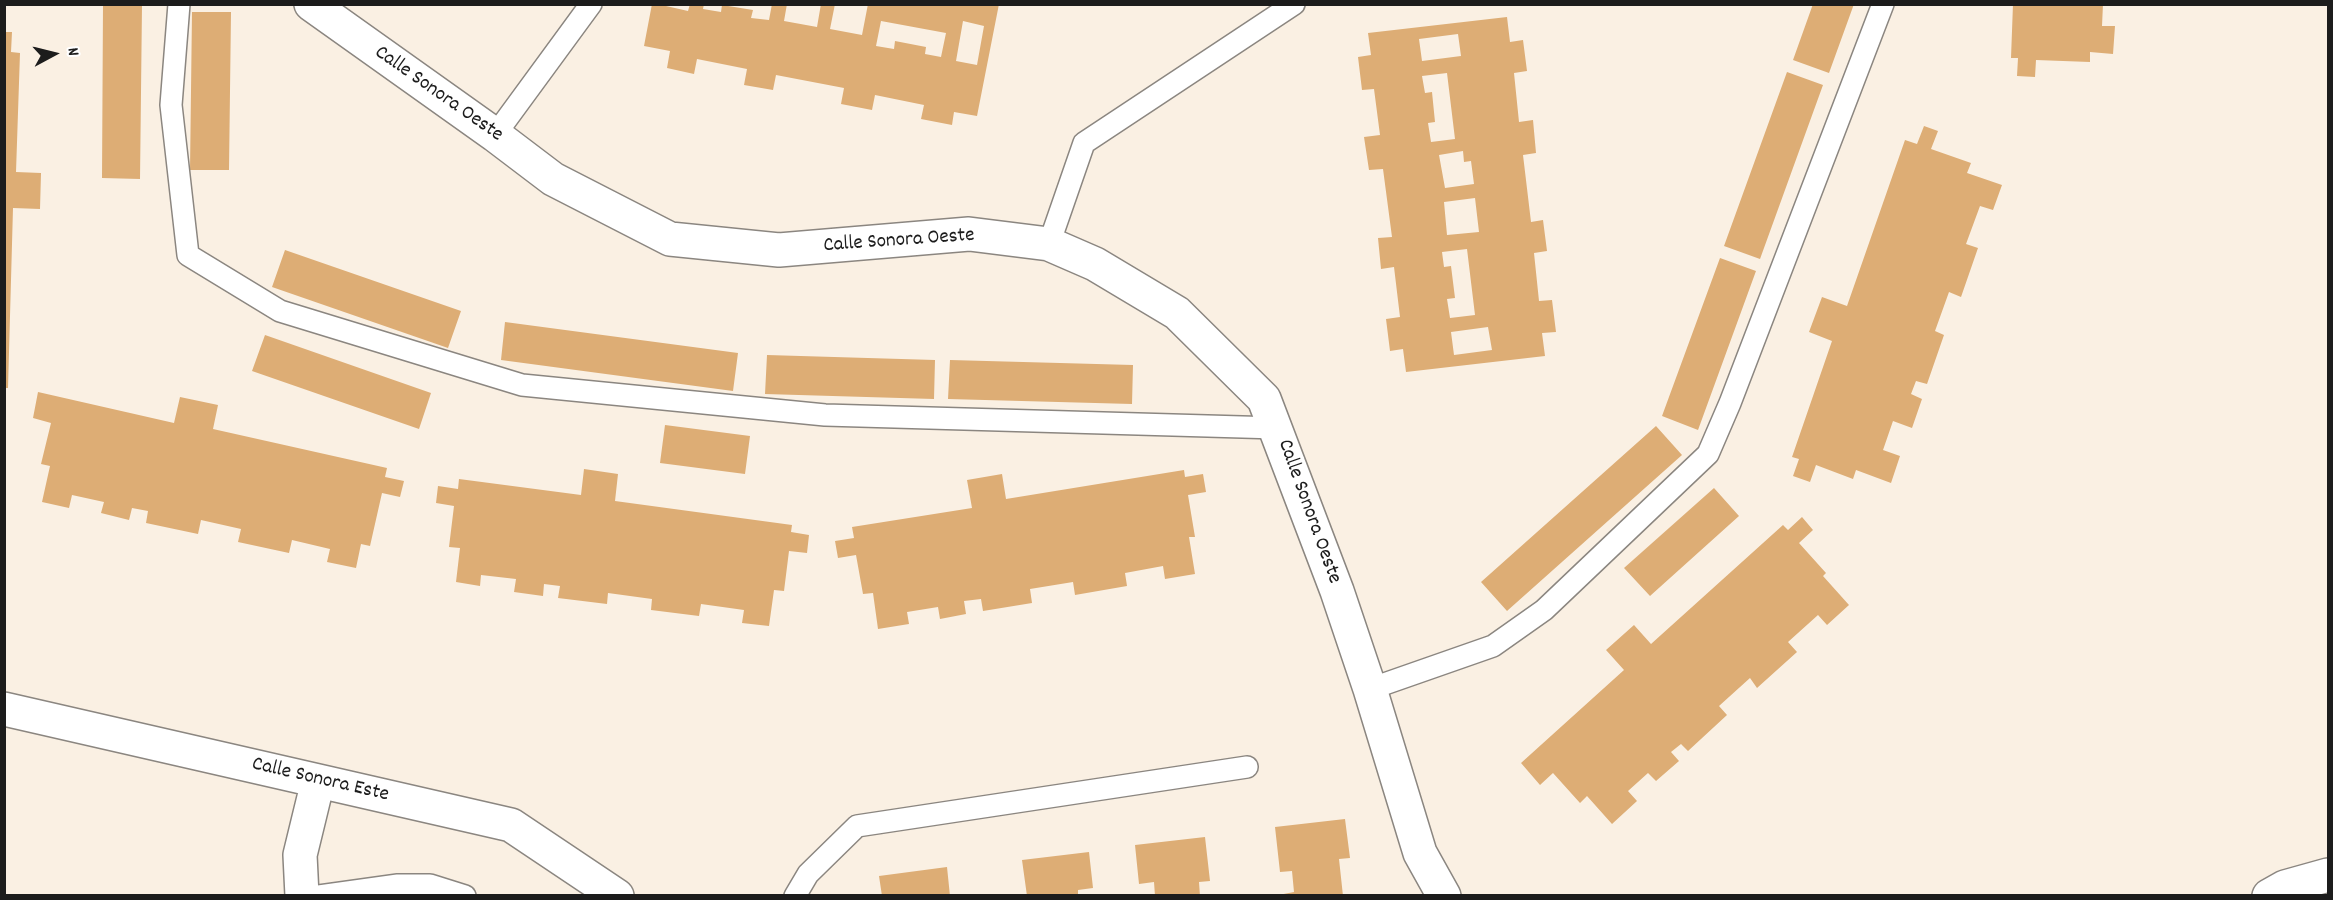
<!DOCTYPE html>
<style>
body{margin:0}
#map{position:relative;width:2333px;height:900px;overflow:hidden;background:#faf0e3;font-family:Dekko,sans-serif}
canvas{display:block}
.frame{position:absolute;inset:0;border:6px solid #1c1c1c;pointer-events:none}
.north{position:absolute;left:24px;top:24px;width:60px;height:60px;-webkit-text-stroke:4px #fff;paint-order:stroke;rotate:83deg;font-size:16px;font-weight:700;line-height:24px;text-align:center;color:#1c1c1c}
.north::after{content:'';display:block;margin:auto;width:21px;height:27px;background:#1c1c1c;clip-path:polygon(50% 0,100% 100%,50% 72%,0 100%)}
</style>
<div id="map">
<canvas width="2333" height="900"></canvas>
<div class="frame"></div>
<div class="north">N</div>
</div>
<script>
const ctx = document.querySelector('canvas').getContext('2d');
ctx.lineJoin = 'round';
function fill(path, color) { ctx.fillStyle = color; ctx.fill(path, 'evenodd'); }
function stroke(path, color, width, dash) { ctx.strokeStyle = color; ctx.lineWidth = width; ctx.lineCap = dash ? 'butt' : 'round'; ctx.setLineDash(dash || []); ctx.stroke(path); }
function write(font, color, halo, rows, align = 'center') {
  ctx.font = font + ' Dekko,sans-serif'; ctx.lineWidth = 6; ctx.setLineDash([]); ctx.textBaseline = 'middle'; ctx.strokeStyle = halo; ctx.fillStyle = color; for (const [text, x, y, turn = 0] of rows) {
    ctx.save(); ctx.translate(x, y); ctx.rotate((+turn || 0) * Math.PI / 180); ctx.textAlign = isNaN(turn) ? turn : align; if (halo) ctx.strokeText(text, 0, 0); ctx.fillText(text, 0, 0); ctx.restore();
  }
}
const building = new Path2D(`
 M 652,4 L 666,4 L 666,6 L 688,11 L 690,4 L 704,4 L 703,9 L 721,12 L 722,5 L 753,10 L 751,18 L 769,20 L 772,4 L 787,4 L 784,21 L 817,27 L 821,4 L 835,4 L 830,29 L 862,35 L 868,4 L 999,4 L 977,116 L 954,112 L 952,125 L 921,119 L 924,105 L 875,95 L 872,110 L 841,104 L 844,88 L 776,75 L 773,90 L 744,85 L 747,69 L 697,59 L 694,74 L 667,68 L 670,51 L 644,46 ZM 881,21 L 946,33 L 941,57 L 925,54 L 926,47 L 895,41 L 894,49 L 876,46 ZM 963,21 L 984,26 L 977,65 L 956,61 Z
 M 1813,4 L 1854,4 L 1829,73 L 1793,60 Z
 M 2013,4 L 2103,4 L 2102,26 L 2115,26 L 2113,54 L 2090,52 L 2090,62 L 2036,60 L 2035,77 L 2017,76 L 2018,58 L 2011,58 Z
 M 103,5 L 142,5 L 140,179 L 102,178 Z
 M 192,12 L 231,12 L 229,170 L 190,170 Z
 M 1507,17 L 1510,42 L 1523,40 L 1527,71 L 1514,73 L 1519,122 L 1533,120 L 1536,153 L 1523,155 L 1531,222 L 1543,220 L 1547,251 L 1534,253 L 1539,301 L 1552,300 L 1556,332 L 1542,333 L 1545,356 L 1406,372 L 1403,349 L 1390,351 L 1386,319 L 1400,317 L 1394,267 L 1381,269 L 1378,238 L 1392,237 L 1383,169 L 1369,170 L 1364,137 L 1380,135 L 1374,89 L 1362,90 L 1358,57 L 1371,55 L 1368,33 ZM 1458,34 L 1461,56 L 1422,61 L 1419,39 ZM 1447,73 L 1455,139 L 1431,142 L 1428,123 L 1435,122 L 1432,92 L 1425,93 L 1422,76 ZM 1463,151 L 1464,162 L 1471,161 L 1474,184 L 1445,188 L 1439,155 ZM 1475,198 L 1479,232 L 1447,235 L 1444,202 ZM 1467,249 L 1475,315 L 1450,318 L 1447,299 L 1455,298 L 1451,266 L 1444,267 L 1442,252 ZM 1488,327 L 1492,350 L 1454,355 L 1451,332 Z
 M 4,32 L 12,32 L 11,52 L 20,53 L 16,172 L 41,173 L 40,209 L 13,208 L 8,388 L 4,388 Z
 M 1787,72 L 1823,85 L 1760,259 L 1724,246 Z
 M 1924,126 L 1938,131 L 1931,149 L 1971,163 L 1967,173 L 2002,185 L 1993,210 L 1980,206 L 1966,244 L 1978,248 L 1961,297 L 1949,292 L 1935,331 L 1944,335 L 1927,384 L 1916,381 L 1911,394 L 1922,399 L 1912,428 L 1893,421 L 1883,450 L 1900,456 L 1891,483 L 1856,470 L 1853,479 L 1816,465 L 1810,482 L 1793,476 L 1799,459 L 1792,457 L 1832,341 L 1809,332 L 1822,297 L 1847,306 L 1905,140 L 1917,144 Z
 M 285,250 L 461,311 L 448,348 L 272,287 Z
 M 1720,258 L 1756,271 L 1698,430 L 1662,416 Z
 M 505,322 L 738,353 L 733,391 L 501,360 Z
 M 265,335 L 431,393 L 419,429 L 252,371 Z
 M 767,355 L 935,360 L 934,399 L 765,394 Z
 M 950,360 L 1133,365 L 1132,404 L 948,399 Z
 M 38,392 L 174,423 L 180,397 L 218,405 L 213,429 L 387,468 L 385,477 L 404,481 L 400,497 L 382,493 L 370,546 L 361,544 L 356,568 L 327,562 L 330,549 L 292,540 L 289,553 L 238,542 L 241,529 L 201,520 L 198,534 L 146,523 L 148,511 L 132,508 L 129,520 L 101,513 L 104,502 L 72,495 L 69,508 L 42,502 L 50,466 L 41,464 L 51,423 L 33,418 Z
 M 665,425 L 750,436 L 745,474 L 660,463 Z
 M 1656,426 L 1682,455 L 1507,611 L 1481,582 Z
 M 584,469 L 618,474 L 615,501 L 792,525 L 791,532 L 809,535 L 807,553 L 789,551 L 784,591 L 774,590 L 769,626 L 742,623 L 744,610 L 701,604 L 699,616 L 651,610 L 652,599 L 608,593 L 607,604 L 558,598 L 560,586 L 544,584 L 543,596 L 514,592 L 516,579 L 481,575 L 480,586 L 456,582 L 460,548 L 449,547 L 454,506 L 436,503 L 438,486 L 458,489 L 459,479 L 581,495 Z
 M 1184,470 L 1185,477 L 1203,474 L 1206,492 L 1188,495 L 1195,537 L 1189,537 L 1195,574 L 1165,579 L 1163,566 L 1125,573 L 1127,586 L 1075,595 L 1073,582 L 1030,589 L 1032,603 L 983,611 L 981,599 L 964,601 L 966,614 L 940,619 L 938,607 L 907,612 L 909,624 L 878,629 L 873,593 L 863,594 L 856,555 L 838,558 L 835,541 L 854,538 L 852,527 L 972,508 L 967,480 L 1002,474 L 1006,499 Z
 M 1714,488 L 1739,516 L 1650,596 L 1624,568 Z
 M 1802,517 L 1813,530 L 1799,543 L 1826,573 L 1823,576 L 1849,605 L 1827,625 L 1818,615 L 1788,642 L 1797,652 L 1757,688 L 1750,678 L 1719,706 L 1727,715 L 1688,751 L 1681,744 L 1671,752 L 1679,761 L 1656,781 L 1648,773 L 1628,791 L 1637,801 L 1612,824 L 1587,796 L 1580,803 L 1553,773 L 1540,785 L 1521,763 L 1624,670 L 1606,650 L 1634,625 L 1651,644 L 1783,525 L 1788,530 Z
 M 1345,819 L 1350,858 L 1339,859 L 1343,896 L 1273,896 L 1294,892 L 1292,871 L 1280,872 L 1275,827 Z
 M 1205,837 L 1210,881 L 1199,882 L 1200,896 L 1155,896 L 1154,882 L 1139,884 L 1135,845 Z
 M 1089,852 L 1093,888 L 1078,890 L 1078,896 L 1027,896 L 1022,860 Z
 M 947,867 L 950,896 L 882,896 L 879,876 Z`);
const lane = new Path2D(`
 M 179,4 L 171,105 L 188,255 L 280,311 L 522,385 L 825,415 L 1277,428
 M 495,135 L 591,4
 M 1049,244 L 1084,143 L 1294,4
 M 1370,689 L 1493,646 L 1544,610 L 1708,454 L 1730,403 L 1883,4
 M 319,896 L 398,885 L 430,885 L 465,896
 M 795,896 L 808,874 L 857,826 L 1247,767`);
const street = new Path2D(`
 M 311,4 L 495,135 L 553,179 L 670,239 L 779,250 L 969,234 L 1049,244 L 1095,264 L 1177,313 L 1264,399 L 1337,591 L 1370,689 L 1420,853 L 1444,896
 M 4,709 L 511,825 L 617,896
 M 302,896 L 300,855 L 318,781`);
const secondary = new Path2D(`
 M 2269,896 L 2285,887 L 2328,875`);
const streetNames = [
 ["Calle Sonora Oeste",438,95,35],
 ["Calle Sonora Oeste",899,242,-4],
 ["Calle Sonora Oeste",1308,512,70],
 ["Calle Sonora Este",320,781,13]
];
fill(building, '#ddad75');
stroke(lane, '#8b8680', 24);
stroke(street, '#8b8680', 36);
stroke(secondary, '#8b8680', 36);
stroke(lane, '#fff', 21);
stroke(street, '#fff', 33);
stroke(secondary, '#fff', 33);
write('21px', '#1c1c1c', '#fff', streetNames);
</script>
